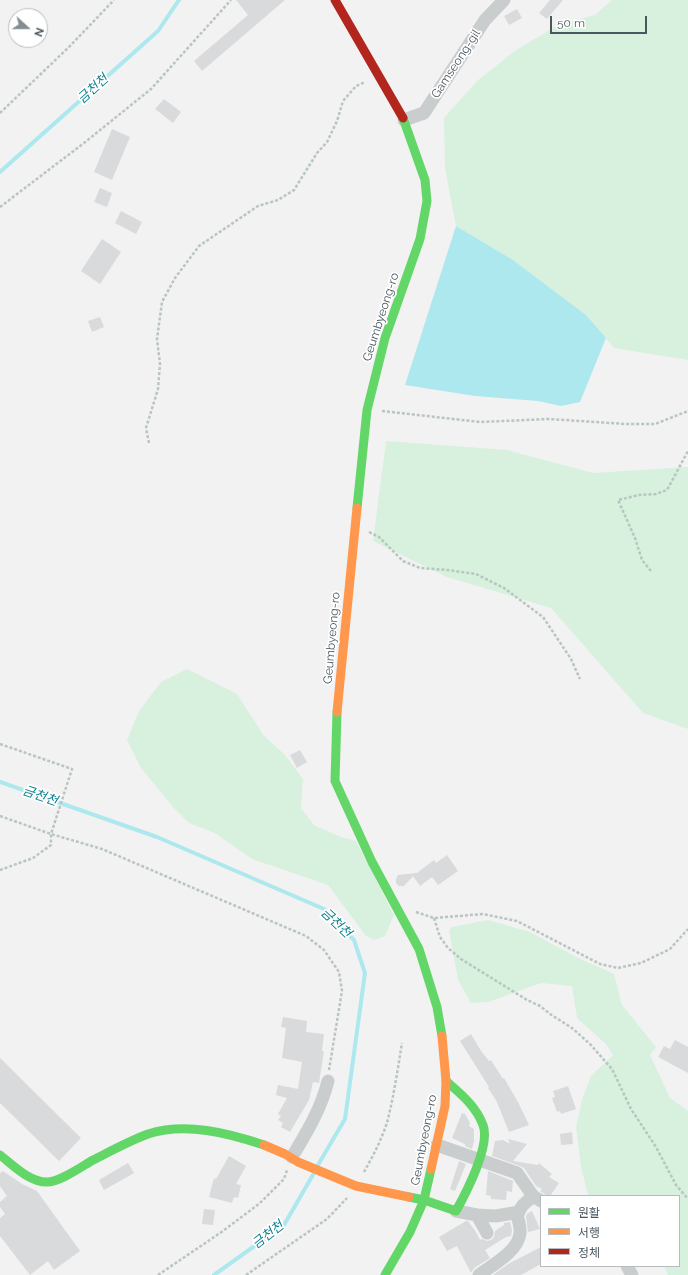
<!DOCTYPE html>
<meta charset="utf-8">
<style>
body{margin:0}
#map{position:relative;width:688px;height:1275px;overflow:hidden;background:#f2f2f2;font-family:Raleway,"Noto Sans KR",sans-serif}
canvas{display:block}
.legend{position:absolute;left:540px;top:1195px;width:140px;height:72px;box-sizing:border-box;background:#fff;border:1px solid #b6bcbf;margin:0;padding:5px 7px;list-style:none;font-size:12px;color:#49575f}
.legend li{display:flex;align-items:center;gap:8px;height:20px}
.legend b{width:20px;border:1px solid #b6bcbf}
.north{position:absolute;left:8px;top:8px;width:40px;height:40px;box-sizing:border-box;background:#fff;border:1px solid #b6bcbf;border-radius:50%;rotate:111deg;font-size:11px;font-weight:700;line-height:16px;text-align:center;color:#49575f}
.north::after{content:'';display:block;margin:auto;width:14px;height:18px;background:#848d92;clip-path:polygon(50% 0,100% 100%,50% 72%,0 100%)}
.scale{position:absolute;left:550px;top:16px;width:97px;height:18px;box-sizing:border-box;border:2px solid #49575f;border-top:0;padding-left:5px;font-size:12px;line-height:14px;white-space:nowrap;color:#49575f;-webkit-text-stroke:3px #fff;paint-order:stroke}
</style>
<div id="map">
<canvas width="688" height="1275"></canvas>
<ul class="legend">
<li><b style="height:5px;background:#63d668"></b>원활</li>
<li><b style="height:5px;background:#ff974d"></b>서행</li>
<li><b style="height:5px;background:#b3261e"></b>정체</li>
</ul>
<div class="north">N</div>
<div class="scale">50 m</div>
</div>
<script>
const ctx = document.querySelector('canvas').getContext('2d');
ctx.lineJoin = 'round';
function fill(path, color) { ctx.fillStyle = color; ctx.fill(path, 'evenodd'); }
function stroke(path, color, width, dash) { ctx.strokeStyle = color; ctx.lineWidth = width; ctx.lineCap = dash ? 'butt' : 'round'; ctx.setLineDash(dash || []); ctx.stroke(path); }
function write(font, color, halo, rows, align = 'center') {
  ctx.font = font + ' Raleway,"Noto Sans KR",sans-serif'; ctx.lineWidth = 3.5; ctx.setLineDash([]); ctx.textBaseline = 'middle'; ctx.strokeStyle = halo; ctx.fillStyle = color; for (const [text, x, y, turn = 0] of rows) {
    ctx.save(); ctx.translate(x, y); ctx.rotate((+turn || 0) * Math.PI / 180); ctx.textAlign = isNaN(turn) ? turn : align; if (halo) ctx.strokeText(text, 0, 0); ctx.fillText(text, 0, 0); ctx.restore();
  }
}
const green = new Path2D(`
 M 612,0 L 688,0 L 688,360 L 614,348 L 586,315 L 513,260 L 456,226 L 445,168 L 444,118 L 477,81 L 516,50 L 560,24 L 595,15 Z
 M 386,441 L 507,450 L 593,473 L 688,467 L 688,729 L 643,713 L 551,608 L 447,577 L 373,541 Z
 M 187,669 L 237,694 L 264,736 L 285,755 L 303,779 L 301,808 L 314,825 L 341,837 L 356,841 L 394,915 L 385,936 L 374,940 L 366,936 L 328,885 L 252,859 L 215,833 L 189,823 L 174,808 L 141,768 L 127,740 L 139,711 L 161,682 Z
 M 488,920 L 530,932 L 578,958 L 614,974 L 622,1005 L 656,1047 L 650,1055 L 670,1098 L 688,1111 L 688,1275 L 668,1275 L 664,1266 L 679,1266 L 679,1196 L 588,1195 L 581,1167 L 576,1127 L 582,1100 L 591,1076 L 613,1055 L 606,1044 L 577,1018 L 572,986 L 541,983 L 488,1002 L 471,1003 L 458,980 L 449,930 L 452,927 Z`);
const water = new Path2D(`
 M 456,226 L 513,260 L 586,315 L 606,338 L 580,402 L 561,406 L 538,401 L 475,396 L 405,385 Z`);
const stream = new Path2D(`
 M 0,172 L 158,31 L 179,0
 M 0,782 L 157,837 L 324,909 L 354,940 L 365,973 L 345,1119 L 318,1165
 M 214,1275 L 284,1225 L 314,1173`);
const building = new Path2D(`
 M 236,0 L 285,0 L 202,71 L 194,61 L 248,15 Z
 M 550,0 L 563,0 L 547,19 L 539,13 Z
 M 517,9 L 522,18 L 509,25 L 504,16 Z
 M 164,99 L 181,112 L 173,123 L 155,109 Z
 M 112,129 L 130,137 L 112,180 L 94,172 Z
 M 100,188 L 112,193 L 107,207 L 94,202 Z
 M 121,211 L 142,222 L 136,234 L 115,223 Z
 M 102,239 L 121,252 L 100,284 L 81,271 Z
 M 100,317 L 104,327 L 92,332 L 88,321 Z
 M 300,750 L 307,762 L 297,768 L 290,755 Z
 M 447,855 L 458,871 L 438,885 L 432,877 L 420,886 L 413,876 L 404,886 L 399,886 L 396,883 L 396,879 L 398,875 L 417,873 L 434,860 L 436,863 Z
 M 283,1017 L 307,1021 L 306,1032 L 324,1034 L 322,1051 L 324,1051 L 319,1083 L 313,1082 L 309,1100 L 290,1132 L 281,1127 L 283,1123 L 278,1120 L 281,1116 L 278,1114 L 287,1098 L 276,1095 L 278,1085 L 298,1089 L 302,1062 L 282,1058 L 286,1028 L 281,1027 Z
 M 471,1034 L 481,1051 L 489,1061 L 491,1060 L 503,1079 L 504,1078 L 519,1104 L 529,1125 L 509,1132 L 497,1102 L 488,1088 L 489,1087 L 460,1041 Z
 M 675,1040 L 688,1047 L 688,1073 L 658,1057 L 664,1046 L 670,1049 Z
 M 0,1058 L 81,1138 L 59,1161 L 0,1103 Z
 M 568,1086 L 576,1109 L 561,1114 L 560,1111 L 557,1112 L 552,1098 L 555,1097 L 553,1091 Z
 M 462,1113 L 465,1114 L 470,1123 L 469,1126 L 474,1129 L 474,1141 L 472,1149 L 465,1146 L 465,1144 L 452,1138 Z
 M 572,1132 L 573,1144 L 561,1145 L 560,1134 Z
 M 508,1139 L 527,1144 L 513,1161 L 538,1165 L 539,1163 L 552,1174 L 549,1177 L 559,1183 L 550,1196 L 547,1196 L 540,1191 L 542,1189 L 536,1186 L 524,1168 L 520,1166 L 492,1156 L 495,1141 L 503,1140 L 510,1144 Z
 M 229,1156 L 246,1166 L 236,1184 L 241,1185 L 238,1198 L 234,1197 L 232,1203 L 209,1197 L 214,1178 L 216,1179 Z
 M 459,1161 L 466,1164 L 455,1191 L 450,1189 Z
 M 128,1163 L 134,1173 L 104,1190 L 99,1180 Z
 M 3,1171 L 22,1184 L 37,1191 L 80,1251 L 54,1270 L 48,1261 L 30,1275 L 0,1236 L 0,1218 L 5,1214 L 0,1207 L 0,1202 L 7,1196 L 0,1186 L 0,1173 Z
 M 488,1171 L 513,1181 L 512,1192 L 507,1191 L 506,1200 L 491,1199 L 491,1196 L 486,1195 Z
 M 204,1209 L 215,1210 L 213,1225 L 202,1224 Z
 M 532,1211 L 540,1229 L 528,1232 L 526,1216 L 528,1213 Z
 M 466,1221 L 468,1221 L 476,1232 L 480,1240 L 482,1239 L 487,1241 L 491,1240 L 494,1237 L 495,1231 L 504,1225 L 504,1223 L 510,1222 L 512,1230 L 511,1236 L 506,1237 L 485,1250 L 490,1258 L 474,1268 L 471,1273 L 457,1246 L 447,1251 L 439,1237 Z
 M 541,1247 L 541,1264 L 521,1275 L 493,1275 L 508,1264 Z`);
const path = new Path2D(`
 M 0,113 L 69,47 L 114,0
 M 0,207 L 84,143 L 151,89 L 231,0
 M 382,411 L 480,422 L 549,419 L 626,424 L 655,424 L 688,411
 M 149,443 L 146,428 L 158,389 L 160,364 L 157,339 L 162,302 L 175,278 L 199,246 L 258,206 L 278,200 L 294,190 L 317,153 L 327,142 L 337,121 L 343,101 L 356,86 L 365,82
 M 369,532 L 379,537 L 403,561 L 420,568 L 447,570 L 476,574 L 504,588 L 543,617 L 571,659 L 580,679
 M 651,571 L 642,560 L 635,538 L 618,500 L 639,495 L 656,494 L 667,490 L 688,451
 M 0,744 L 72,769 L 51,834 L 51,845 L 33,858 L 0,870
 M 0,816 L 51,834 L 102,849 L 306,936 L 324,950 L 339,972 L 342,991 L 329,1070
 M 416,912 L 434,918 L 483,914 L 517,921 L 600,964 L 618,968 L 641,963 L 670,949 L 688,929
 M 434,918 L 440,937 L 448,948 L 461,959 L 527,1000 L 540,1006 L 550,1014 L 572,1028 L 590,1044 L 612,1069 L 631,1109 L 656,1147 L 676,1185 L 688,1199
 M 364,1172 C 373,1156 383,1137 388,1119 C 394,1094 398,1068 402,1043
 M 158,1275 L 223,1231 L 260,1203 L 284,1179 L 287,1170
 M 246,1275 L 327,1219 L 347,1198`);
const street = new Path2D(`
 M 404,120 L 424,113 L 485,20 L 504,0
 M 437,1145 L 517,1173 L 533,1196 L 541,1201
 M 292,1157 C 307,1132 321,1109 328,1081
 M 456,1211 L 477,1215 L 487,1233
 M 477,1215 L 496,1216 L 519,1212
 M 627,1266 L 632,1275
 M 479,1275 C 491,1266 519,1251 520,1233 C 521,1228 518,1220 517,1214 L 523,1205 L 533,1196`);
const fast = new Path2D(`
 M 357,508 L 367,410 L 385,338 L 420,239 L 427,201 L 425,180 L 403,118
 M 337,712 L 335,781 L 372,862 L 419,949 L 437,1007 L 442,1036
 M 0,1155 C 13,1165 29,1182 47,1182 C 60,1182 81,1167 93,1160 C 111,1151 129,1141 148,1134 C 186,1122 228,1133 264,1145
 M 409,1197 L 424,1200 L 456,1211 C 466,1193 491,1145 483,1125 C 476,1106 461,1094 446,1081
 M 385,1275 L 410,1232 L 424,1200 L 431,1169`);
const slow = new Path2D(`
 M 337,712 L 357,508
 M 264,1145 L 285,1154 L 298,1162 L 356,1186 L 409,1197
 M 431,1169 L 445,1106 L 446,1081 L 442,1036`);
const jam = new Path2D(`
 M 335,0 L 403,118`);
const streetNames = [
 ["Gamseong-gil",456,64,-57],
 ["Geumbyeong-ro",381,317,-72],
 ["Geumbyeong-ro",332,638,-85],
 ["Geumbyeong-ro",424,1140,-79]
];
const waterNames = [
 ["금천천",93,89,-42],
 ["금천천",40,796,19],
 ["금천천",336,923,43],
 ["금천천",268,1235,-38]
];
fill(green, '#d7f1de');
fill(water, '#ace8ee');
stroke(stream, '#ace8ee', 4);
fill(building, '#d8dadb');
stroke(path, '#b8c5c0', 2.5, [3, 2]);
stroke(street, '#cacdce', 13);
stroke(fast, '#63d668', 9);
stroke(slow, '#ff974d', 9);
stroke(jam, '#b3261e', 9);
write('12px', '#49575f', '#fff', streetNames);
write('italic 13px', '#0d828f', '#fff', waterNames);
</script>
